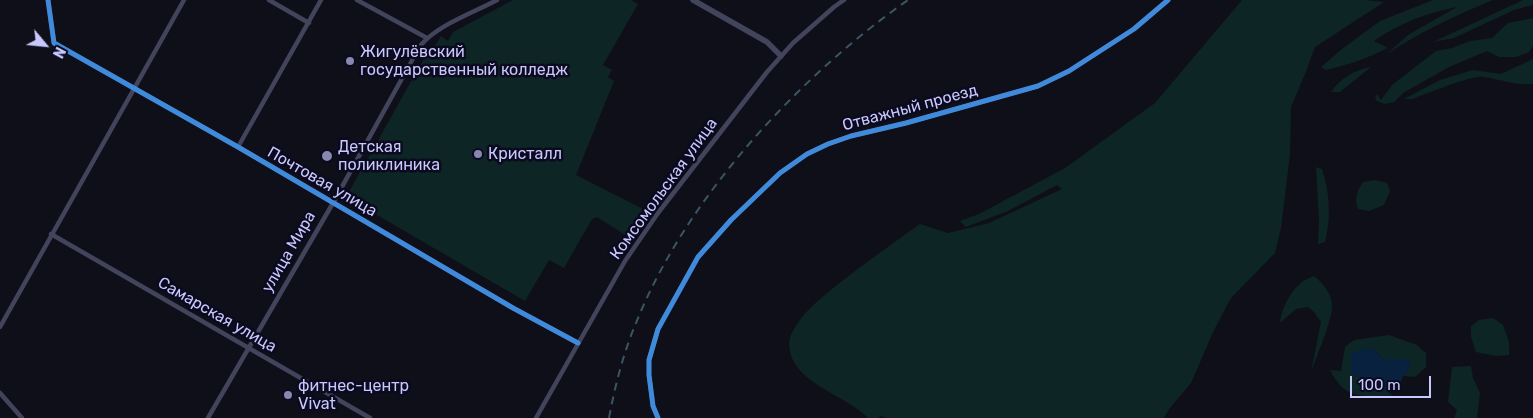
<!DOCTYPE html>
<meta charset="utf-8">
<style>
body{margin:0}
#map{position:relative;width:1533px;height:418px;overflow:hidden;background:#0f0f1a;font-family:Rubik,sans-serif}
canvas{display:block}
.north{position:absolute;left:20px;top:20px;width:50px;height:50px;-webkit-text-stroke:4px #0b0a1f;paint-order:stroke;rotate:118deg;font-size:14px;font-weight:700;line-height:20px;text-align:center;color:#c8c8ff}
.north::after{content:'';display:block;margin:auto;width:18px;height:22px;background:#c8c8ff;clip-path:polygon(50% 0,100% 100%,50% 72%,0 100%)}
.scale{position:absolute;left:1350px;top:376px;width:81px;height:22px;box-sizing:border-box;border:2px solid #c8c8ff;border-top:0;padding-left:6px;font-size:15px;line-height:18px;white-space:nowrap;color:#c8c8ff;-webkit-text-stroke:4px #0b0a1f;paint-order:stroke}
</style>
<div id="map">
<canvas width="1533" height="418"></canvas>
<div class="north">N</div>
<div class="scale">100 m</div>
</div>
<script>
const ctx = document.querySelector('canvas').getContext('2d');
ctx.lineJoin = 'round';
function fill(path, color) { ctx.fillStyle = color; ctx.fill(path, 'evenodd'); }
function stroke(path, color, width, dash) { ctx.strokeStyle = color; ctx.lineWidth = width; ctx.lineCap = dash ? 'butt' : 'round'; ctx.setLineDash(dash || []); ctx.stroke(path); }
function write(font, color, halo, rows, align = 'center') {
  ctx.font = font + ' Rubik,sans-serif'; ctx.lineWidth = 5; ctx.setLineDash([]); ctx.textBaseline = 'middle'; ctx.strokeStyle = halo; ctx.fillStyle = color; for (const [text, x, y, turn = 0] of rows) {
    ctx.save(); ctx.translate(x, y); ctx.rotate((+turn || 0) * Math.PI / 180); ctx.textAlign = isNaN(turn) ? turn : align; if (halo) ctx.strokeText(text, 0, 0); ctx.fillText(text, 0, 0); ctx.restore();
  }
}
const green = new Path2D(`
 M 513,0 L 631,0 L 638,4 L 603,65 L 612,70 L 608,77 L 614,81 L 576,175 L 645,210 L 627,236 L 597,217 L 592,219 L 564,268 L 549,260 L 525,301 L 346,197 L 426,55 L 429,56 L 441,36 L 448,41 L 453,32 Z
 M 1242,0 L 1365,0 L 1384,2 L 1315,47 L 1307,69 L 1291,107 L 1290,154 L 1281,228 L 1275,253 L 1231,298 L 1214,330 L 1191,383 L 1169,409 L 1164,418 L 886,418 L 881,416 L 878,418 L 868,418 C 847,397 812,389 795,364 C 790,356 787,343 791,335 C 804,307 832,290 855,271 C 877,255 898,239 920,224 L 948,233 L 989,223 L 1062,189 L 1057,185 L 1008,211 L 966,227 L 960,221 L 979,214 L 1065,168 L 1155,103 Z
 M 1433,0 L 1493,0 C 1456,15 1420,32 1387,54 L 1408,35 L 1457,7 C 1426,13 1400,23 1374,41 L 1388,48 C 1368,58 1348,65 1326,70 L 1321,67 L 1342,49 L 1380,21 Z
 M 1523,0 L 1533,0 L 1533,5 L 1514,10 L 1454,38 L 1433,42 Z
 M 1533,18 L 1533,46 L 1529,52 L 1516,57 L 1499,57 L 1487,51 L 1449,67 L 1403,93 L 1394,102 L 1385,104 L 1377,101 L 1375,98 L 1377,94 L 1381,100 L 1392,85 L 1436,51 L 1452,48 L 1470,41 L 1492,38 L 1508,23 Z
 M 1533,59 L 1533,84 C 1516,86 1500,79 1483,77 C 1472,75 1426,94 1413,99 L 1404,99 L 1440,80 L 1473,70 L 1501,74 Z
 M 1371,67 L 1340,92 L 1331,92 C 1341,78 1354,70 1371,67 Z
 M 1316,167 L 1322,169 C 1330,192 1331,218 1325,242 L 1318,244 L 1319,221 Z
 M 1375,180 L 1387,183 L 1390,191 L 1384,205 L 1369,211 L 1358,209 C 1354,199 1357,191 1363,182 Z
 M 1314,276 C 1322,282 1332,294 1332,305 C 1333,318 1316,358 1311,372 L 1321,322 L 1314,312 L 1308,307 L 1296,309 L 1280,323 C 1281,309 1291,290 1303,281 C 1306,279 1311,278 1314,276 Z
 M 1493,318 L 1503,325 L 1509,342 L 1509,355 L 1496,356 L 1476,352 L 1471,337 L 1471,326 L 1479,320 Z
 M 1389,335 L 1417,345 L 1426,353 L 1426,367 L 1415,377 L 1403,376 L 1411,366 L 1407,359 L 1383,359 L 1375,350 L 1363,378 L 1371,378 L 1393,396 C 1375,395 1356,400 1342,387 C 1337,383 1333,375 1330,370 L 1341,371 L 1345,347 L 1354,340 Z
 M 1471,366 L 1473,378 L 1480,393 L 1477,418 L 1454,418 L 1457,410 L 1448,402 L 1452,367 Z`);
const water = new Path2D(`
 M 1364,348 L 1375,350 L 1383,359 L 1407,359 L 1411,366 L 1403,376 L 1398,390 L 1388,392 L 1372,378 L 1363,378 L 1351,374 L 1351,354 Z`);
const minor = new Path2D(`
 M 48,0 L 54,43 L 238,147 L 513,308 L 578,343
 M 269,0 L 309,23
 M 357,0 L 427,38
 M 238,147 L 321,0
 M 51,234 L 370,418
 M 0,327 L 184,0
 M 0,393 L 22,418
 M 208,418 L 333,203 L 420,46 C 437,25 473,13 497,0
 M 536,418 L 625,261 L 658,213 L 767,72 L 793,43 L 834,7 L 844,0
 M 658,418 L 653,406 L 649,375 L 649,360 L 658,329 L 698,257 L 731,220 L 780,173 L 807,154 L 828,144 L 851,136 L 906,123 L 1038,86 L 1069,71 L 1134,29 L 1168,0`);
const tertiary = new Path2D(`
 M 693,0 L 767,42 L 781,56`);
const rail = new Path2D(`
 M 609,418 C 615,386 623,354 636,323 C 686,198 798,77 908,0`);
const cycleway = new Path2D(`
 M 48,0 L 54,43 L 238,147 L 513,308 L 578,343
 M 658,418 L 653,406 L 649,375 L 649,360 L 658,329 L 698,257 L 731,220 L 780,173 L 807,154 L 828,144 L 851,136 L 906,123 L 1038,86 L 1069,71 L 1134,29 L 1168,0`);
const markers = [
 [350,61,5,"#8787af"],
 [478,154,5,"#8787af"],
 [327,156,6,"#8787af"],
 [288,395,5,"#8787af"]
];
const poiNames = [
 ["Жигулёвский",360,52],
 ["государственный колледж",360,70],
 ["Детская",338,147],
 ["поликлиника",338,165],
 ["Кристалл",488,154],
 ["фитнес-центр",298,386],
 ["Vivat",298,404]
];
const streetNames = [
 ["Отважный проезд",910,108,-15],
 ["Почтовая улица",322,182,30],
 ["Комсомольская улица",664,189,-54],
 ["улица Мира",289,252,-60],
 ["Самарская улица",217,315,30]
];
fill(green, '#0d2524');
fill(water, '#07213e');
stroke(minor, '#42445c', 4.5);
stroke(tertiary, '#42445c', 5.5);
stroke(rail, '#3b5563', 2, [8, 6]);
stroke(cycleway, '#408adc', 5);
for (const [x, y, r, color] of markers) { const dot = new Path2D(); dot.arc(x, y, r, 0, 2 * Math.PI); ctx.fillStyle = color; ctx.fill(dot); stroke(dot, '#0b0a1f', 2); }
write('16px', '#c8c8ff', '#0b0a1f', poiNames, 'left');
write('16px', '#c8c8ff', '#0b0a1f', streetNames);
</script>
